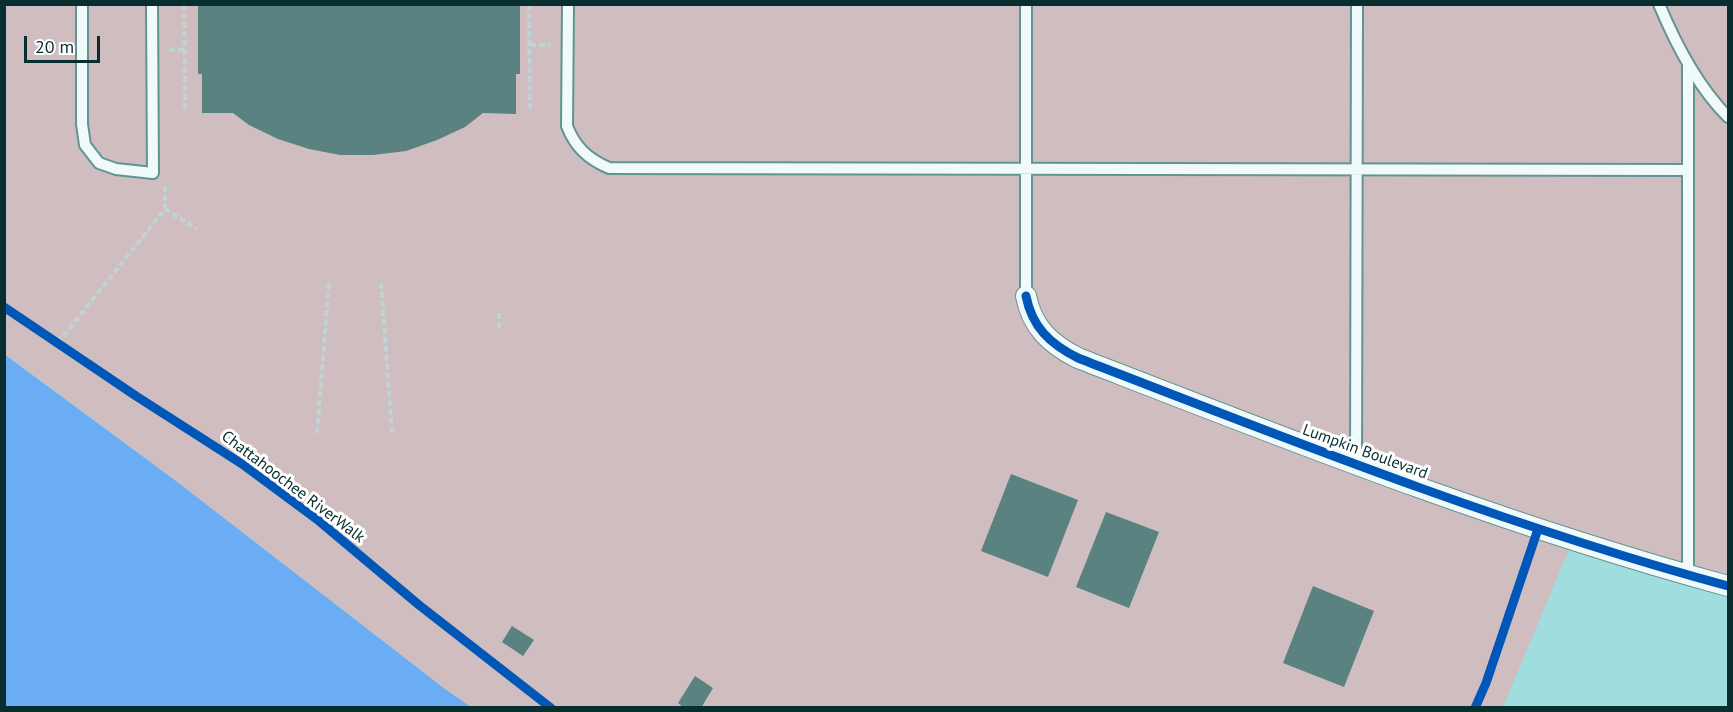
<!DOCTYPE html>
<style>
body{margin:0}
#map{position:relative;width:1733px;height:712px;overflow:hidden;background:#9fddde;font-family:"PT Sans",sans-serif}
canvas{display:block}
.frame{position:absolute;inset:0;border:6px solid #082e2f;pointer-events:none}
.scale{position:absolute;left:24px;top:36px;width:76px;height:27px;box-sizing:border-box;border:3px solid #082e2f;border-top:0;padding-left:8px;font-size:18px;line-height:21px;white-space:nowrap;color:#082e2f;-webkit-text-stroke:4px #fff;paint-order:stroke}
</style>
<div id="map">
<canvas width="1733" height="712"></canvas>
<div class="frame"></div>
<div class="scale">20 m</div>
</div>
<script>
const ctx = document.querySelector('canvas').getContext('2d');
ctx.lineJoin = 'round';
function fill(path, color) { ctx.fillStyle = color; ctx.fill(path, 'evenodd'); }
function stroke(path, color, width, dash) { ctx.strokeStyle = color; ctx.lineWidth = width; ctx.lineCap = dash ? 'butt' : 'round'; ctx.setLineDash(dash || []); ctx.stroke(path); }
function write(font, color, halo, rows, align = 'center') {
  ctx.font = font + ' "PT Sans",sans-serif'; ctx.lineWidth = 6; ctx.setLineDash([]); ctx.textBaseline = 'middle'; ctx.strokeStyle = halo; ctx.fillStyle = color; for (const [text, x, y, turn = 0] of rows) {
    ctx.save(); ctx.translate(x, y); ctx.rotate((+turn || 0) * Math.PI / 180); ctx.textAlign = isNaN(turn) ? turn : align; if (halo) ctx.strokeText(text, 0, 0); ctx.fillText(text, 0, 0); ctx.restore();
  }
}
const green = new Path2D(`
 M 5,5 L 1728,5 L 1728,585 L 1573,540 L 1503,707 L 471,707 L 445,689 L 176,481 L 5,354 Z`);
const water = new Path2D(`
 M 4,354 L 176,481 L 445,689 L 471,707 L 5,707 Z`);
const building = new Path2D(`
 M 198,4 L 520,4 L 520,74 L 516,74 L 516,114 L 483,113 L 465,127 L 437,140 L 406,151 L 373,155 L 340,155 L 309,149 L 278,139 L 249,125 L 233,113 L 202,113 L 202,74 L 198,74 Z
 M 1011,474 L 1078,500 L 1048,577 L 981,551 Z
 M 1106,512 L 1159,532 L 1129,608 L 1076,587 Z
 M 1313,586 L 1374,611 L 1344,687 L 1283,663 Z
 M 512,626 L 534,640 L 523,656 L 502,642 Z
 M 695,676 L 713,688 L 701,708 L 684,708 L 678,703 Z`);
const path = new Path2D(`
 M 184,4 L 185,110
 M 529,4 L 530,111
 M 530,45 L 550,45
 M 169,50 L 185,50
 M 165,186 L 165,209
 M 381,283 L 392,432
 M 499,313 L 499,330
 M 58,343 L 165,209 L 197,229
 M 317,433 L 329,283`);
const service = new Path2D(`
 M 82,4 L 82,124 L 85,145 L 99,163 L 116,169 L 153,173 L 152,4
 M 568,4 L 567,126 C 575,147 588,159 609,168 L 1688,170
 M 1026,4 L 1026,296
 M 1659,4 C 1676,45 1697,86 1728,117
 M 1356,465 L 1357,4
 M 1688,575 L 1688,64`);
const minor = new Path2D(`
 M 1026,296 C 1032,327 1050,344 1078,358 C 1292,441 1506,526 1728,586`);
const cycleway = new Path2D(`
 M 1026,296 C 1032,327 1050,344 1078,358 C 1292,441 1506,526 1728,586
 M 4,307 L 136,396 L 242,464 L 319,521 L 419,605 L 551,708
 M 1475,708 L 1486,683 L 1538,529`);
const streetNames = [
 ["Lumpkin Boulevard",1365,452,20],
 ["Chattahoochee RiverWalk",293,487,37]
];
fill(green, '#cfbdbf');
fill(water, '#6aadf4');
fill(building, '#598280');
stroke(service, '#649394', 14);
stroke(minor, '#649394', 22);
stroke(path, '#c1d4d5', 4, [6, 3]);
stroke(service, '#f1fafa', 10);
stroke(minor, '#f1fafa', 20);
stroke(cycleway, '#0057b8', 9);
write('16px', '#082e2f', '#fff', streetNames);
</script>
